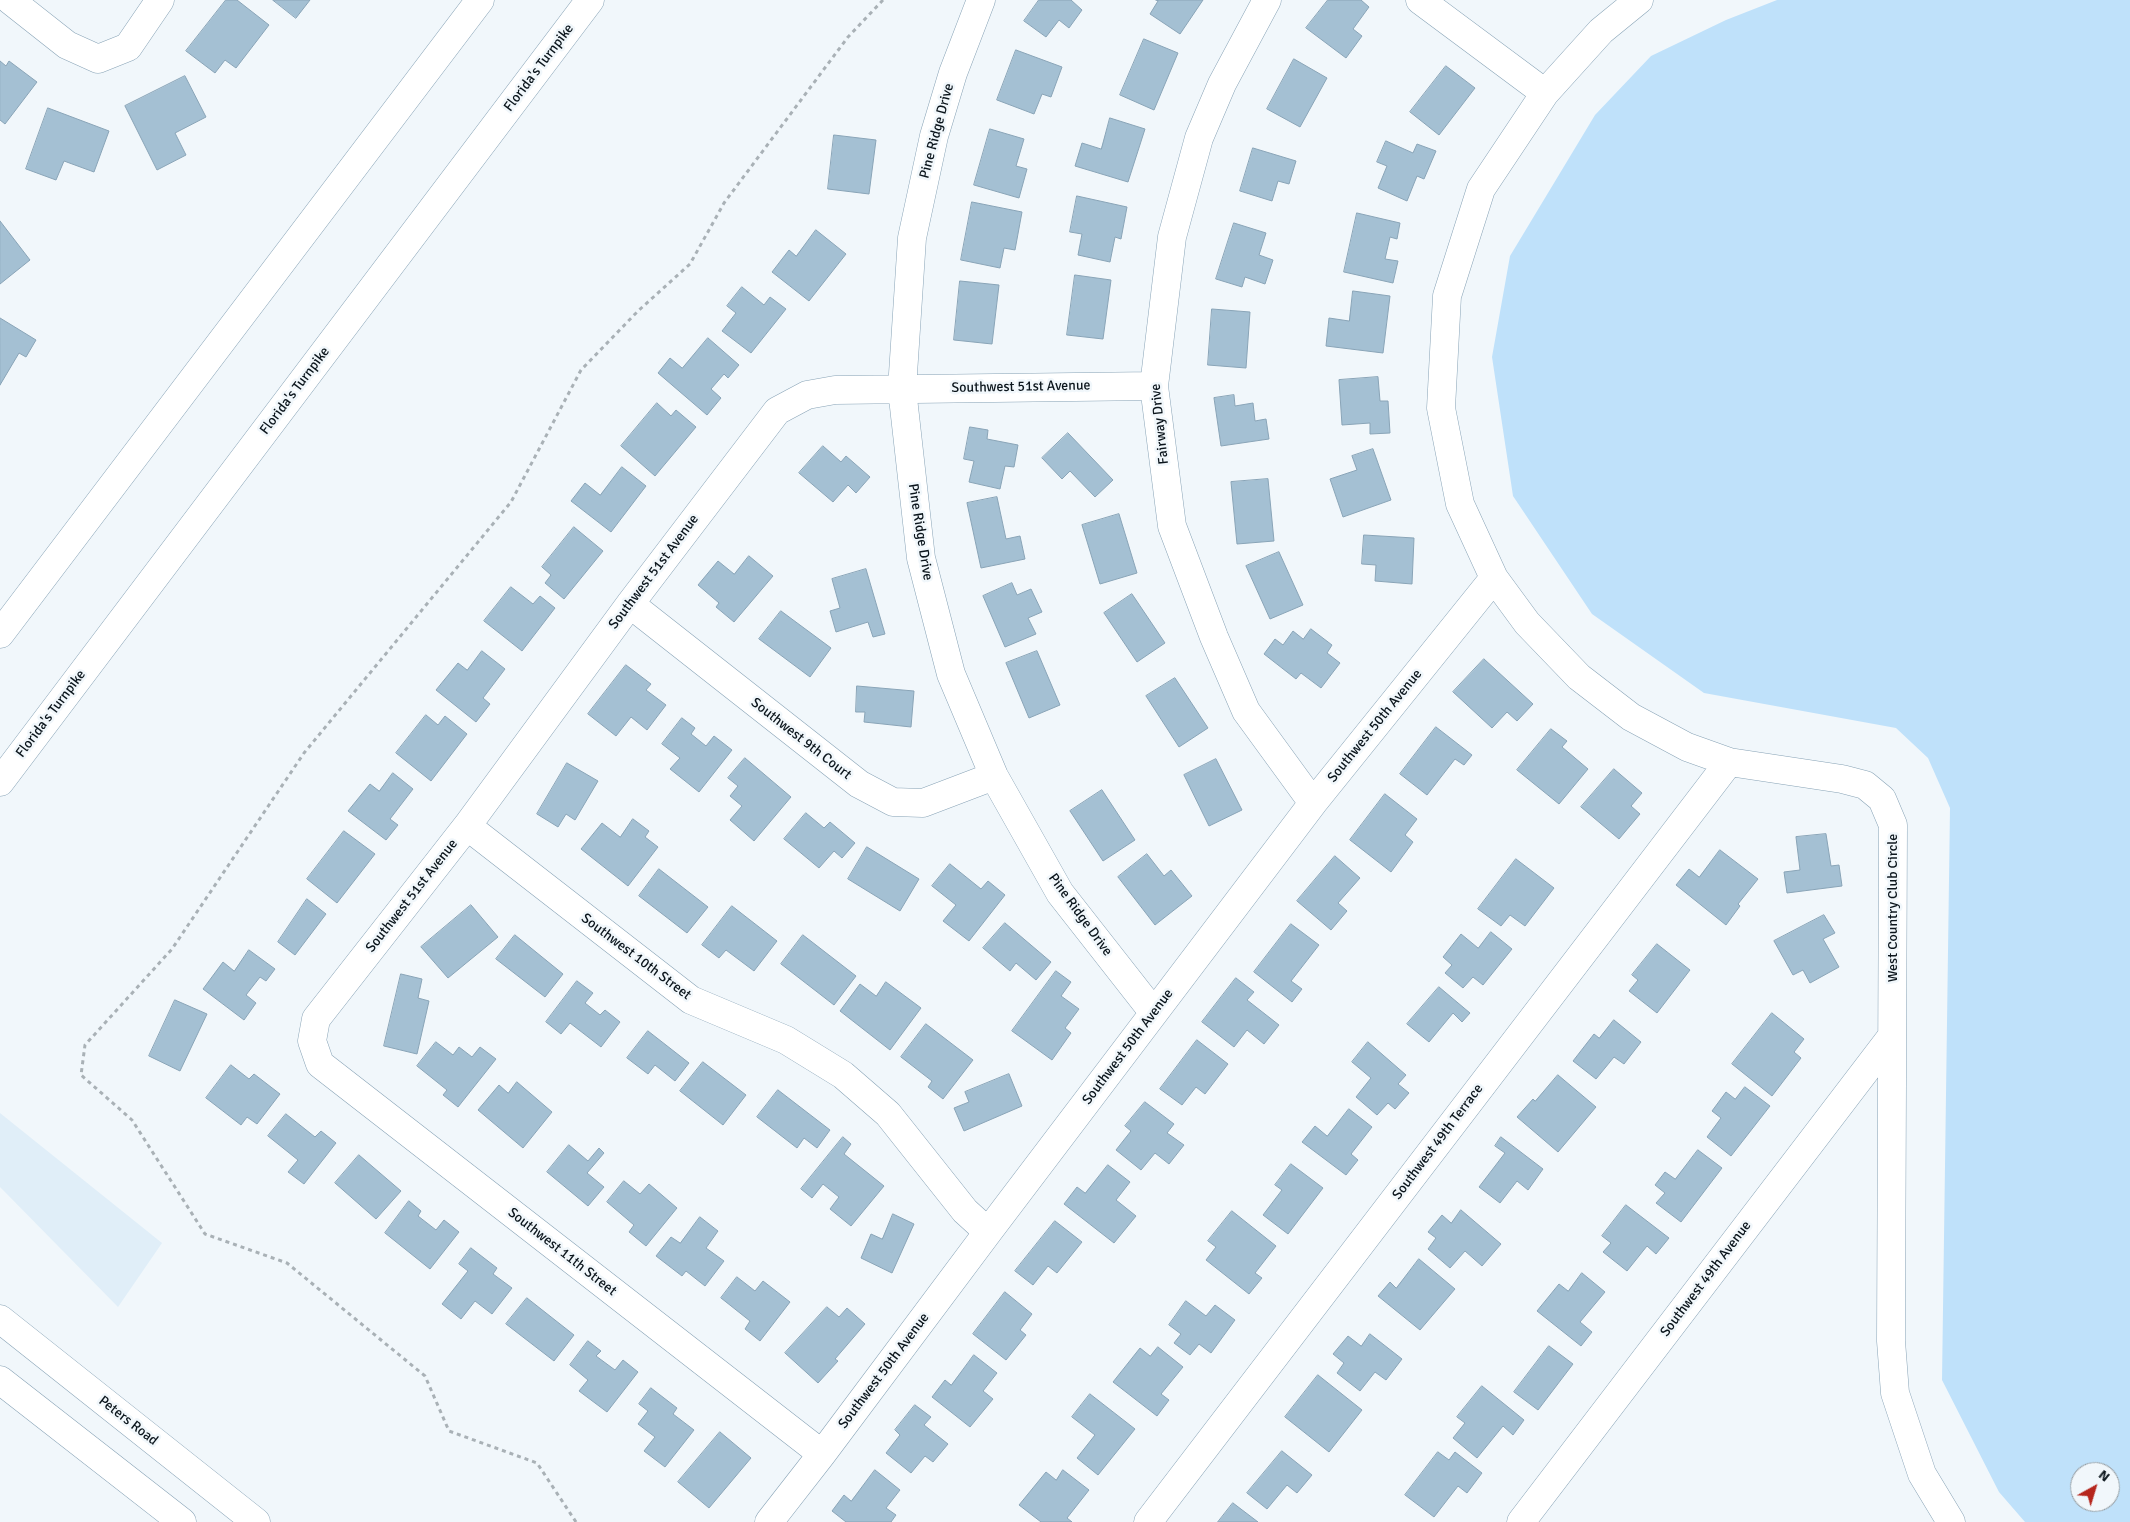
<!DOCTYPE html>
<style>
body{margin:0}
#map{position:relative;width:2130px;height:1522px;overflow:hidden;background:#f1f7fb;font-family:Signika,sans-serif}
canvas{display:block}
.north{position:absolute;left:2070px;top:1462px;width:50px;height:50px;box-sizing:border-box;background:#f1f7fb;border:1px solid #959da2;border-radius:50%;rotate:39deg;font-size:14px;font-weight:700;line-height:20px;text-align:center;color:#0b151c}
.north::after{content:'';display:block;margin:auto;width:18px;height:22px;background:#b5261d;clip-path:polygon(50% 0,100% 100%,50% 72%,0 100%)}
</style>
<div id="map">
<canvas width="2130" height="1522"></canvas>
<div class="north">N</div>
</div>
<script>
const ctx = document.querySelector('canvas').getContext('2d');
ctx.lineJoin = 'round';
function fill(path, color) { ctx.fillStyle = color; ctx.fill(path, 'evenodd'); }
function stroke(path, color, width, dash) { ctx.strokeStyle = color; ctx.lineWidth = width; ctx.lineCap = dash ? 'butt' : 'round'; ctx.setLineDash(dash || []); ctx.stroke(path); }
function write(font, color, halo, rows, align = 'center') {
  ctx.font = font + ' Signika,sans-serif'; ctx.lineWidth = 5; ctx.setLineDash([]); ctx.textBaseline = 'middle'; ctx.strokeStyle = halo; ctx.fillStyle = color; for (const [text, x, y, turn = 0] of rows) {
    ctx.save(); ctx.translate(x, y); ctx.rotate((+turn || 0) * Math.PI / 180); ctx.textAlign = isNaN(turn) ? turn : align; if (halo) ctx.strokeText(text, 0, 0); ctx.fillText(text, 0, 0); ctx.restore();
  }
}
const built = new Path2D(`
 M 0,1113 L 162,1243 L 118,1307 L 0,1187 Z`);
const green = new Path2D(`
 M 1777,0 L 2130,0 L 2130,1522 L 2025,1522 L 1999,1492 L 1942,1380 L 1950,808 L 1928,758 L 1896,728 L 1704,693 L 1592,614 L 1513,496 L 1492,357 L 1510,256 L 1595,115 L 1651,56 L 1726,20 ZM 2080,1472 L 2110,1472 L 2110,1502 L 2080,1502 Z`);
const building = new Path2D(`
 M 226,0 L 237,0 L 269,25 L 236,68 L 225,60 L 215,73 L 186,51 Z
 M 273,0 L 310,0 L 296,18 Z
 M 1039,0 L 1071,0 L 1082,10 L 1069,28 L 1059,20 L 1046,37 L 1024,21 Z
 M 1156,0 L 1203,0 L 1180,34 L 1150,14 L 1158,1 Z
 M 1328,0 L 1361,0 L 1369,7 L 1353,29 L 1362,36 L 1346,58 L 1306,28 Z
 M 1144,39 L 1178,53 L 1154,110 L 1120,95 Z
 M 1016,50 L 1062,67 L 1051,97 L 1042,94 L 1034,114 L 997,100 Z
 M 1294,59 L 1327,78 L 1300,127 L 1267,109 Z
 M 0,61 L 6,66 L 9,61 L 37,82 L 5,124 L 0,120 Z
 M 1446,66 L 1475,88 L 1439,135 L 1410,112 Z
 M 185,76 L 206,117 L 175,133 L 186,155 L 157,170 L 125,106 Z
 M 48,108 L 109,131 L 94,172 L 64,161 L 56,180 L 26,169 Z
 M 1110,118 L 1145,129 L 1128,182 L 1075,166 L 1082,143 L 1101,149 Z
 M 990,129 L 1024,139 L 1016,166 L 1027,169 L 1019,198 L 974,185 Z
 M 834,135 L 876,140 L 869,194 L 828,189 Z
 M 1386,141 L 1413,153 L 1417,144 L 1436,151 L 1424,179 L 1417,176 L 1407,201 L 1378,188 L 1387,166 L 1377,162 Z
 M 1253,148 L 1296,161 L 1289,184 L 1278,181 L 1272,201 L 1240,191 Z
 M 1077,196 L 1127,207 L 1121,239 L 1115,237 L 1110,262 L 1078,255 L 1082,234 L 1070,232 Z
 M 972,202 L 1022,212 L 1015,250 L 1004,248 L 1000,268 L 961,260 Z
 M 1357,213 L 1400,223 L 1397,239 L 1390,237 L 1385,259 L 1398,261 L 1393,283 L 1344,272 Z
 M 0,221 L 30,260 L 0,284 Z
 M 1234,223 L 1266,233 L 1259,255 L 1273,260 L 1265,284 L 1245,277 L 1242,287 L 1216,279 Z
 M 816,230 L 846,254 L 809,301 L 772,272 L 789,250 L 796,256 Z
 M 1075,275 L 1111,280 L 1103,339 L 1067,335 Z
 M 960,281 L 999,285 L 992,344 L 954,340 Z
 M 742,287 L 764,305 L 770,297 L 786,309 L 751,353 L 722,331 L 736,313 L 727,306 Z
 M 1353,291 L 1390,296 L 1383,353 L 1326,346 L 1329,318 L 1349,321 Z
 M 1212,309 L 1250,312 L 1246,368 L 1208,365 Z
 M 0,318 L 36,340 L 26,357 L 19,353 L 0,385 Z
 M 708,338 L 739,365 L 728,378 L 724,374 L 711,389 L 721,398 L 707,415 L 658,373 L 670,358 L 682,368 Z
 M 1378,377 L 1380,401 L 1388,401 L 1390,433 L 1370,434 L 1370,423 L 1342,425 L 1339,380 Z
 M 1234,395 L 1235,406 L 1253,403 L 1255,421 L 1266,419 L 1269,439 L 1221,446 L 1214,398 Z
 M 657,403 L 671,416 L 676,410 L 696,427 L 655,476 L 621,446 Z
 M 970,427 L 988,430 L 987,439 L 1018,445 L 1014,467 L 1005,466 L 1000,489 L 969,482 L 974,461 L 964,459 Z
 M 1068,433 L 1113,480 L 1095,497 L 1070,471 L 1062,479 L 1042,458 Z
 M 823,446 L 841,462 L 846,456 L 870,477 L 856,493 L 848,485 L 833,502 L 799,473 Z
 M 1373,449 L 1391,500 L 1343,517 L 1330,479 L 1357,470 L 1352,456 Z
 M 622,467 L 646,486 L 611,532 L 571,501 L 585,483 L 600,495 Z
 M 1268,479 L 1274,541 L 1237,544 L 1231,482 Z
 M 997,497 L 1006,539 L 1020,536 L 1025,559 L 981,568 L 967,503 Z
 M 1119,514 L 1137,573 L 1100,584 L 1082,525 Z
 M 574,527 L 603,551 L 564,599 L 545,583 L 551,575 L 542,567 Z
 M 1364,535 L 1414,538 L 1412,584 L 1375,581 L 1376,565 L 1362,564 Z
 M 1279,552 L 1303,605 L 1270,619 L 1246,566 Z
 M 749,556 L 773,576 L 734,622 L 716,607 L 719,603 L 698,585 L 718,561 L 734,574 Z
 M 866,569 L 885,634 L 873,637 L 868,622 L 836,632 L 830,611 L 840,608 L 832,579 Z
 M 1012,583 L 1017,595 L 1031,589 L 1042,612 L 1028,618 L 1036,634 L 1005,647 L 983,596 Z
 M 511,587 L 533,604 L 540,596 L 555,608 L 522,651 L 484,621 Z
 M 1132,594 L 1165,643 L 1137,662 L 1104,613 Z
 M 781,611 L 831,648 L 810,677 L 759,639 Z
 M 1311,629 L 1332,645 L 1327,653 L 1340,663 L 1321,688 L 1301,673 L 1296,679 L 1264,654 L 1275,639 L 1283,645 L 1293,631 L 1303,639 Z
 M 482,651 L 505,669 L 483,698 L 490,704 L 476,722 L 436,690 L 458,663 L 467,670 Z
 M 1037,651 L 1060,705 L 1029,718 L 1006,663 Z
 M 1484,659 L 1533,704 L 1517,721 L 1507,712 L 1492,728 L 1453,692 Z
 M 626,665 L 651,684 L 646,690 L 666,705 L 647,730 L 631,717 L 616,736 L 588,714 Z
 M 1175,678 L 1208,728 L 1179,747 L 1146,696 Z
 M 857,686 L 914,691 L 911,727 L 864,722 L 865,712 L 856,712 Z
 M 426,715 L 438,725 L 445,716 L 467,734 L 431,781 L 396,753 Z
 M 682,718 L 695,728 L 691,734 L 706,746 L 714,736 L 732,750 L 699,792 L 670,769 L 680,758 L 662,744 Z
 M 1436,727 L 1472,755 L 1464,765 L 1455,759 L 1427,795 L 1400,774 Z
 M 1551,729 L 1567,741 L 1562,747 L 1588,769 L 1559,804 L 1517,770 Z
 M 745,758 L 791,797 L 754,841 L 730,820 L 742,806 L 730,796 L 738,786 L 728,778 Z
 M 1216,759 L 1242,810 L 1209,826 L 1184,775 Z
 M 567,763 L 598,781 L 575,820 L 566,814 L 558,827 L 537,814 Z
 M 1614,769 L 1642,793 L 1631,806 L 1640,814 L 1619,839 L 1581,807 Z
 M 393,773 L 413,789 L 390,819 L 398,825 L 386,840 L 348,811 L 370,784 L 379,791 Z
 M 1102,790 L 1135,840 L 1103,861 L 1070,811 Z
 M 1385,794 L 1417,819 L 1405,835 L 1413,842 L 1391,872 L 1350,840 Z
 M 806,813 L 824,828 L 830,822 L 855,843 L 842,858 L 834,851 L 819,868 L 784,839 Z
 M 633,819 L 649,831 L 645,837 L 658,847 L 628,886 L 581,849 L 602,823 L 620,837 Z
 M 344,831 L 375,854 L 337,903 L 307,879 Z
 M 1826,834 L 1831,866 L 1839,865 L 1842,886 L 1787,893 L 1784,872 L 1800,870 L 1796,837 Z
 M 867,847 L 919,879 L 900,911 L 848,879 Z
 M 1720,850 L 1758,879 L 1738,904 L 1740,906 L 1726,925 L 1676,885 L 1689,869 L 1699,877 Z
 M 1147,854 L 1164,876 L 1171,870 L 1192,896 L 1155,925 L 1118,877 Z
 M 1335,856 L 1360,878 L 1338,903 L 1347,911 L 1331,930 L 1297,901 Z
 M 1516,859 L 1554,888 L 1525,926 L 1510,915 L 1501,926 L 1478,909 Z
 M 950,864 L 981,889 L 988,881 L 1005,895 L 969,941 L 943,921 L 956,905 L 932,886 Z
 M 659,869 L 708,907 L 687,933 L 639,896 Z
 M 307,899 L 326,914 L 295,955 L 278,942 Z
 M 471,905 L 498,937 L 448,978 L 421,947 Z
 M 732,906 L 777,941 L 754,971 L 726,950 L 719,958 L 702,945 Z
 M 1824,915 L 1835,933 L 1823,939 L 1839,967 L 1810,983 L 1803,970 L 1793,975 L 1774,941 Z
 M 1005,923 L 1051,962 L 1036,980 L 1016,963 L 1010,971 L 983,948 Z
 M 1291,924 L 1319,945 L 1291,981 L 1302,989 L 1292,1002 L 1254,972 Z
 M 1491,932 L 1512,949 L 1483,985 L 1473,977 L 1463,988 L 1445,973 L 1452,965 L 1443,957 L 1461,934 L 1478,948 Z
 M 515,935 L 563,974 L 545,997 L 496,959 Z
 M 803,935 L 856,976 L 834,1005 L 781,964 Z
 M 1657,944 L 1690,970 L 1657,1013 L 1629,991 L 1638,980 L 1632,975 Z
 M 249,950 L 275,969 L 266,981 L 260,977 L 246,995 L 256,1003 L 244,1020 L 203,989 L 223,962 L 234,971 Z
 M 1056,971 L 1071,982 L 1061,996 L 1079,1009 L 1065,1028 L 1071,1033 L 1052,1060 L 1012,1031 Z
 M 401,974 L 422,979 L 418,998 L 429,1001 L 417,1054 L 384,1046 Z
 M 1236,978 L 1254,992 L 1247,1000 L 1279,1025 L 1264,1044 L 1247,1030 L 1234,1047 L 1202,1022 Z
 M 577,981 L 593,993 L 585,1003 L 600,1015 L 605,1010 L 620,1022 L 601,1047 L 570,1023 L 561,1034 L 546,1022 Z
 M 886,982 L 921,1008 L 890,1050 L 840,1011 L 860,984 L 876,996 Z
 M 1439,987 L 1470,1013 L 1462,1022 L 1453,1013 L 1429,1042 L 1407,1024 Z
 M 175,1000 L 207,1014 L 180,1071 L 149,1056 Z
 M 1772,1013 L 1804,1039 L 1794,1052 L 1801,1058 L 1772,1096 L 1732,1064 Z
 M 1614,1020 L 1641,1042 L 1624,1064 L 1614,1057 L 1596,1079 L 1573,1061 L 1594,1034 L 1599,1038 Z
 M 926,1024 L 973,1060 L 943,1099 L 928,1087 L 932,1081 L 901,1057 Z
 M 648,1031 L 689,1063 L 675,1081 L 655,1065 L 648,1074 L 627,1058 Z
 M 1197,1040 L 1228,1064 L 1205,1094 L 1196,1087 L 1182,1105 L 1160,1089 Z
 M 436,1042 L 453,1055 L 459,1047 L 472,1057 L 480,1047 L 496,1059 L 458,1107 L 443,1095 L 447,1090 L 417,1066 Z
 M 1368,1042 L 1406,1075 L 1398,1084 L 1409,1093 L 1395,1109 L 1388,1103 L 1377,1115 L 1356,1097 L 1371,1078 L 1352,1062 Z
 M 703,1062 L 746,1095 L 723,1125 L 680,1091 Z
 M 231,1065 L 249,1079 L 254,1074 L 280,1094 L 257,1124 L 247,1117 L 241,1125 L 206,1098 Z
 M 1009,1074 L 1022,1106 L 964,1131 L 954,1108 L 969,1102 L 965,1092 Z
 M 1558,1075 L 1596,1107 L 1558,1152 L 1517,1117 L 1533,1099 L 1535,1101 Z
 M 517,1082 L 552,1112 L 523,1148 L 478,1110 L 499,1085 L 508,1093 Z
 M 1745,1087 L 1770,1106 L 1731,1156 L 1707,1137 L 1721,1118 L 1712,1111 L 1726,1092 L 1735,1099 Z
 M 778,1090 L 830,1130 L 817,1148 L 804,1138 L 797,1148 L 757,1117 Z
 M 1145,1102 L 1174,1124 L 1167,1133 L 1184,1145 L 1169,1164 L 1155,1153 L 1141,1170 L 1116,1150 L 1131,1131 L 1125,1126 Z
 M 1349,1109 L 1372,1127 L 1351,1154 L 1358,1160 L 1346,1175 L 1302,1142 L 1315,1126 L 1327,1136 Z
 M 286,1114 L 315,1137 L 321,1131 L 336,1143 L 304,1184 L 288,1172 L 298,1160 L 268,1136 Z
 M 843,1137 L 851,1144 L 844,1154 L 884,1186 L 851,1226 L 830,1209 L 839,1197 L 823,1184 L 812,1198 L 801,1189 Z
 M 1501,1137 L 1543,1169 L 1528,1190 L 1517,1181 L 1500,1203 L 1479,1187 L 1505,1153 L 1495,1146 Z
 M 569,1145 L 588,1161 L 599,1148 L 604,1153 L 587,1173 L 604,1187 L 588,1206 L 547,1172 Z
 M 1698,1150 L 1722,1168 L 1681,1222 L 1656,1203 L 1665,1193 L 1655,1185 L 1665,1172 L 1675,1179 Z
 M 359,1155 L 401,1191 L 376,1219 L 335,1183 Z
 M 1291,1164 L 1323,1188 L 1288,1234 L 1263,1215 L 1282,1190 L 1275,1185 Z
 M 1108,1165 L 1130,1182 L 1116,1200 L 1136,1216 L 1114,1243 L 1064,1204 L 1077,1187 L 1085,1193 Z
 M 624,1181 L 640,1194 L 649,1184 L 677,1208 L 646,1246 L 629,1232 L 634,1225 L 607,1202 Z
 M 409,1201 L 421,1211 L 418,1216 L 436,1230 L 444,1220 L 459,1232 L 430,1269 L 385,1233 Z
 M 1626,1205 L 1669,1238 L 1656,1254 L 1647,1246 L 1627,1271 L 1603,1252 L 1611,1243 L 1602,1236 Z
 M 1461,1210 L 1501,1244 L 1482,1266 L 1465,1251 L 1450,1268 L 1428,1249 L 1436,1238 L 1428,1232 L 1442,1215 L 1451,1223 Z
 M 1232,1211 L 1276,1246 L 1255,1273 L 1262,1278 L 1249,1294 L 1206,1260 L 1216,1247 L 1208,1241 Z
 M 893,1214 L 914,1224 L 892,1273 L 861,1258 L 871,1234 L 882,1239 Z
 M 700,1217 L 718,1231 L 706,1248 L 724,1261 L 705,1286 L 686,1271 L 682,1276 L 656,1256 L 671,1237 L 680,1243 Z
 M 1055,1221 L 1082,1242 L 1057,1273 L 1048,1266 L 1033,1285 L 1015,1271 Z
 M 471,1248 L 497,1268 L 493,1274 L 512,1288 L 492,1314 L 475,1301 L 461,1319 L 442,1304 L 468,1271 L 459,1264 Z
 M 1419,1259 L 1455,1289 L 1420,1330 L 1378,1296 L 1390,1282 L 1396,1288 Z
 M 1582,1273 L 1605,1292 L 1580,1322 L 1592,1332 L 1581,1346 L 1537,1311 L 1559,1284 L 1568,1291 Z
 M 737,1277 L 755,1291 L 763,1281 L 790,1302 L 760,1341 L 745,1329 L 750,1321 L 721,1298 Z
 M 1005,1292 L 1032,1314 L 1020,1330 L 1026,1335 L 1006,1360 L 973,1334 Z
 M 527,1298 L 574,1335 L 554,1361 L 506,1324 Z
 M 1186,1301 L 1206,1316 L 1215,1305 L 1235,1320 L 1211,1353 L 1199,1344 L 1190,1355 L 1174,1343 L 1181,1334 L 1169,1325 Z
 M 827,1307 L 839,1317 L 847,1308 L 865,1324 L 835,1359 L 838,1361 L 818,1383 L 785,1353 Z
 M 1370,1334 L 1402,1359 L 1386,1380 L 1375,1372 L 1360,1391 L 1337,1373 L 1344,1363 L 1333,1354 L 1348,1336 L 1361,1346 Z
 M 588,1341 L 601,1351 L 596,1356 L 615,1370 L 623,1360 L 638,1372 L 607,1412 L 579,1391 L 588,1380 L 570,1365 Z
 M 1549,1346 L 1573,1364 L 1538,1410 L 1514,1392 Z
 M 1158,1347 L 1183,1367 L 1161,1394 L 1169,1400 L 1157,1416 L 1113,1382 L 1140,1348 L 1150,1356 Z
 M 974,1355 L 997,1373 L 983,1391 L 993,1399 L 970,1427 L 932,1397 L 945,1380 L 951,1385 Z
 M 1318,1375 L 1362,1410 L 1329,1452 L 1285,1417 Z
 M 1482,1386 L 1524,1420 L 1513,1435 L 1503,1426 L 1477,1458 L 1453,1438 L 1465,1423 L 1457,1417 Z
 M 651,1388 L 677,1408 L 673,1414 L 694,1430 L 665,1467 L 644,1451 L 655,1437 L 638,1424 L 648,1411 L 639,1404 Z
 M 1090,1394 L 1135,1429 L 1098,1475 L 1077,1458 L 1095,1435 L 1072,1417 Z
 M 915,1405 L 931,1417 L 924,1425 L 948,1444 L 933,1462 L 925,1456 L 911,1473 L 886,1453 L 900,1435 L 895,1430 Z
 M 720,1432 L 751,1458 L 709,1508 L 678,1482 Z
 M 1282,1451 L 1312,1475 L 1297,1493 L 1287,1485 L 1267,1509 L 1247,1493 Z
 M 1438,1452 L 1449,1460 L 1455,1452 L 1482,1473 L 1467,1493 L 1458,1486 L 1434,1517 L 1405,1495 Z
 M 875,1470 L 900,1490 L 886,1508 L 896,1515 L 891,1522 L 846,1522 L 832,1511 L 844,1495 L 851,1501 Z
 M 1063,1470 L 1089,1490 L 1067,1518 L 1072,1522 L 1041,1522 L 1019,1505 L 1046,1472 L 1056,1480 Z
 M 1233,1503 L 1258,1522 L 1218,1522 Z`);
const path = new Path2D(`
 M 576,1522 L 537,1463 L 449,1431 L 425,1376 L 287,1263 L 205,1234 L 132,1120 L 81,1075 L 85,1045 L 172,949 L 304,753 L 511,502 L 581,370 L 638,311 L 690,264 L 724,203 L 848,37 L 883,0`);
const minor = new Path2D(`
 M 10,0 L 67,45 L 98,59 L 128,47 L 160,0
 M 981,0 L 953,73 L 934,136 L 912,238 L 902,389 L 921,558 L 951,674 L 994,776 L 1060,893 L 1154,1013
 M 1267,0 L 1222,84 L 1199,138 L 1172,237 L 1154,386 L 1172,526 L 1214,637 L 1246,711 L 1313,803
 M 1420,0 L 1545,93
 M 1639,0 L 1601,31 L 1545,93 L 1481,189 L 1447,296 L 1441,408 L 1460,504 L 1494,578 L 1527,623 L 1579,677 L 1631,717 L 1687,747 L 1729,762 L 1842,779 L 1865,785 L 1882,799 L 1893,825 L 1891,1341 L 1895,1393 L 1922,1474 L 1951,1522
 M 630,604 L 859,784 L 893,802 L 923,803 L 994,776
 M 467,826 L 691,1000 L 786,1040 L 843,1075 L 888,1114 L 965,1211 L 988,1232
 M 822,1454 L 320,1064 L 312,1041 L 316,1019 L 467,826 L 630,604 L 777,411 L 807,395 L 835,390 L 1154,386
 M 769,1522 L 822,1454 L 988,1232 L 1313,803 L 1494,578
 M 1148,1522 L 1729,762
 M 1521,1522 L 1892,1036`);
const major = new Path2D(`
 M 0,1319 L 256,1522
 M 0,1380 L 182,1522`);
const highway = new Path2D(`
 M 0,634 L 480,0
 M 0,782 L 590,0`);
const streetNames = [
 ["Florida's Turnpike",539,68,-53],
 ["Pine Ridge Drive",937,131,-75],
 ["Southwest 51st Avenue",1021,387,-1],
 ["Florida's Turnpike",295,391,-53],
 ["Fairway Drive",1160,424,-96],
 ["Pine Ridge Drive",920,532,81],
 ["Southwest 51st Avenue",654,572,-53],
 ["Florida's Turnpike",51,714,-53],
 ["Southwest 50th Avenue",1375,726,-51],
 ["Southwest 9th Court",801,739,38],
 ["Southwest 51st Avenue",412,896,-52],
 ["West Country Club Circle",1893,908,-90],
 ["Pine Ridge Drive",1080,915,54],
 ["Southwest 10th Street",636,957,37],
 ["Southwest 50th Avenue",1128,1047,-53],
 ["Southwest 49th Terrace",1438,1142,-53],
 ["Southwest 11th Street",562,1252,38],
 ["Southwest 49th Avenue",1706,1279,-53],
 ["Southwest 50th Avenue",884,1371,-53],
 ["Peters Road",128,1421,38]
];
fill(built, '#e0eef8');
fill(green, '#bfe1fa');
fill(building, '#a4c0d3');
stroke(building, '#89a4b7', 1);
stroke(minor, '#88a3b6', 29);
stroke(major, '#88a3b6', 29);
stroke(highway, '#88a3b6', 29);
stroke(path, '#a9b1b6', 3, [4, 4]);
stroke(minor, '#fff', 28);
stroke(major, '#fff', 28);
stroke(highway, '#fff', 28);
write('14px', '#0b151c', '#f1f7fb', streetNames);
</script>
